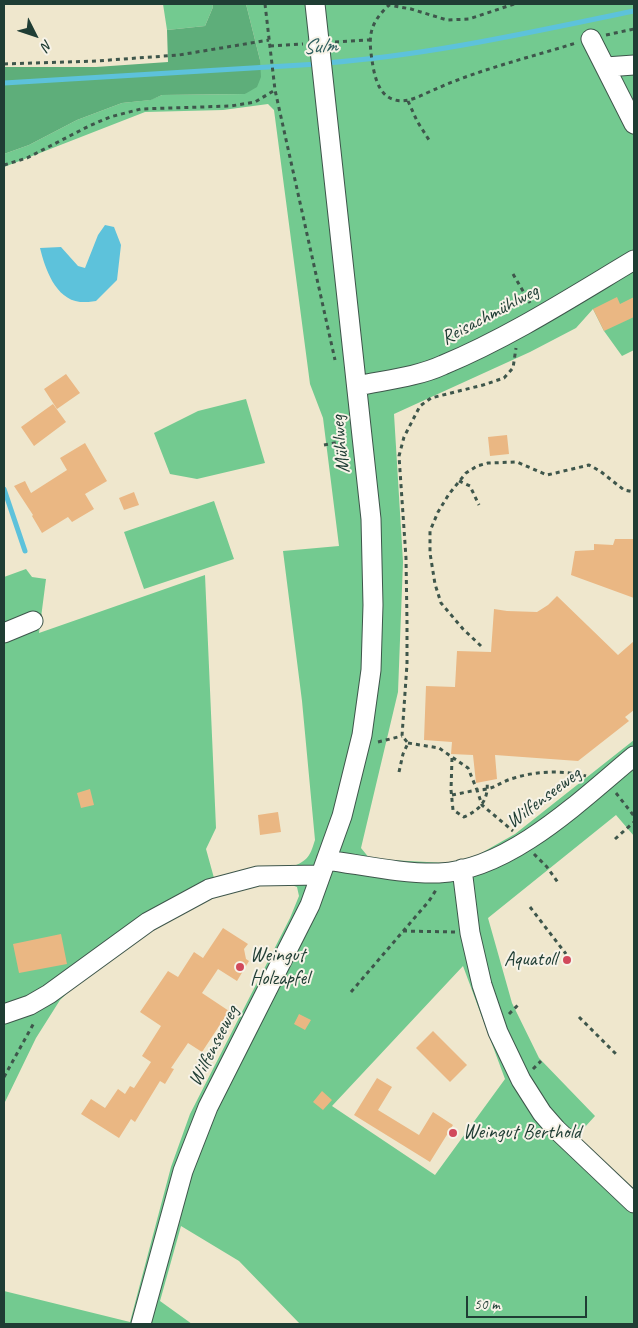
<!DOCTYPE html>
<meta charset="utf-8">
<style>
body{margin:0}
#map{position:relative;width:638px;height:1328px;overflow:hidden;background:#efe7cd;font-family:Caveat,sans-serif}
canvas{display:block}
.frame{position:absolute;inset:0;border:5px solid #1f3d34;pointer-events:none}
.north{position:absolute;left:10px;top:10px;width:50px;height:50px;-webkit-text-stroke:4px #f7f3e8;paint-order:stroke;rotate:131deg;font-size:14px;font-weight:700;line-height:20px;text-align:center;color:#1f3d34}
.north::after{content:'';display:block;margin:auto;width:18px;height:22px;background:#1f3d34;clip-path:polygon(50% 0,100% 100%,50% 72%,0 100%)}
.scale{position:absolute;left:466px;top:1296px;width:121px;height:22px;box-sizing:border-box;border:2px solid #1f3d34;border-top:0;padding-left:6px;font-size:15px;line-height:18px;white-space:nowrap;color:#1f3d34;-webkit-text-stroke:4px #f7f3e8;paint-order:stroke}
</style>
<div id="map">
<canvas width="638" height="1328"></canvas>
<div class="frame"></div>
<div class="north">N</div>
<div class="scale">50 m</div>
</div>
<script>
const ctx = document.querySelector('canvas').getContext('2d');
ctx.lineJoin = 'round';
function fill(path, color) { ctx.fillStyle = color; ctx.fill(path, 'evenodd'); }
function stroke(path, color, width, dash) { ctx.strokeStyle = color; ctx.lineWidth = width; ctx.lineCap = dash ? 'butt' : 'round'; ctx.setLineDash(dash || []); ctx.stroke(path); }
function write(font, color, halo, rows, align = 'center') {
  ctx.font = font + ' Caveat,sans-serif'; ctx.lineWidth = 4; ctx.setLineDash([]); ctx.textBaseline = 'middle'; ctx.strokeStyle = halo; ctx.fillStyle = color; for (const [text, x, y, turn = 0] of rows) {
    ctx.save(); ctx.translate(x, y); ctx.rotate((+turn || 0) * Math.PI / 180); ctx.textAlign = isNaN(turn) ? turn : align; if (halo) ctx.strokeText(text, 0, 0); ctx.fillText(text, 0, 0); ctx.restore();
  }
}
const green = new Path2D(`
 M 163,4 L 212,4 L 213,7 L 205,26 L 167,30 Z
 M 246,4 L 634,4 L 634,350 L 622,356 L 604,331 L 593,309 L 576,328 L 530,352 L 394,414 L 403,562 L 398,692 L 361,848 L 370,859 L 446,863 L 476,856 L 515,834 L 634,740 L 634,836 L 616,815 L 488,918 L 512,1003 L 539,1058 L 595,1116 L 574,1139 L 634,1189 L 634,1324 L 300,1324 L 239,1261 L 181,1226 L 160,1301 L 192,1324 L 4,1324 L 4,1291 L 130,1322 L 171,1167 L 190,1114 L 290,918 L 299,896 L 297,887 L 289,884 L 267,882 L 209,896 L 152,926 L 85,976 L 60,1000 L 36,1038 L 4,1104 L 4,577 L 26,569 L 32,577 L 46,579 L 39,633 L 205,575 L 216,828 L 206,849 L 214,878 L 291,867 C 308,861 310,856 315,840 L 302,701 L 283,551 L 339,546 L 323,418 L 310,384 L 274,110 L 268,104 L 223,110 L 145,112 L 4,167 L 4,154 L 29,145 L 77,120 L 122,103 L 150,100 L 162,95 L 245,94 L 260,60 ZM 463,966 L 505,1079 L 435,1175 L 332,1106 Z
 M 246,399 L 265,463 L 197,479 L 170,474 L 154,433 L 198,411 Z
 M 214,501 L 234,559 L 144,589 L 124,532 Z`);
const forest = new Path2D(`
 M 212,4 L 246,4 L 260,60 L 261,77 L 257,87 L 245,94 L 162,95 L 151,100 L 122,103 L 77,120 L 29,145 L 4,154 L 4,67 L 96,67 L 168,62 L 167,30 L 205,26 L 213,7 Z`);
const water = new Path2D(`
 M 105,225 L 114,227 L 121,245 L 117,280 L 96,301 C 91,302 86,302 80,302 C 55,299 45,268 40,248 L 61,247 L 78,266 L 85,268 L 98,235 Z`);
const stream = new Path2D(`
 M 326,63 C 430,55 532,32 634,11
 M 4,83 L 318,64
 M 4,489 L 25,551`);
const building = new Path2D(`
 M 617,297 L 620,304 L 634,297 L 634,317 L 604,331 L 593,309 Z
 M 66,374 L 80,393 L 57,409 L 44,389 Z
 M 53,404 L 66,422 L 34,446 L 21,427 Z
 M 507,435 L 509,454 L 490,456 L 488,437 Z
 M 85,443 L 107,481 L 85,494 L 94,509 L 72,522 L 68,517 L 42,533 L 32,516 L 33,515 L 14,486 L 25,481 L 31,493 L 67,470 L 60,458 Z
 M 134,492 L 139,505 L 124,510 L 119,498 Z
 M 615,539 L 634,539 L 634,598 L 571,575 L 575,551 L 594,550 L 594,544 L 613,545 Z
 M 557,596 L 618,655 L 634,641 L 634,710 L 625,717 L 629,721 L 578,761 L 495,755 L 497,779 L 476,783 L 473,755 L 451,754 L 452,742 L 424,740 L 426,686 L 455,687 L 457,651 L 491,652 L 494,609 L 507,611 L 537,612 L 548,605 Z
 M 90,789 L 94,805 L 81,808 L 77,793 Z
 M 278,812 L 281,832 L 260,835 L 258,815 Z
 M 223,928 L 248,944 L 244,949 L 246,959 L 249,961 L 237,981 L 218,969 L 202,993 L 229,1011 L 202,1052 L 188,1043 L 171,1068 L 174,1069 L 165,1084 L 160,1081 L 135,1122 L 131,1119 L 119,1138 L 81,1114 L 91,1099 L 105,1108 L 118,1089 L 125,1094 L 130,1086 L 134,1088 L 151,1062 L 142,1056 L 161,1026 L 140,1012 L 168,971 L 178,977 L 194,952 L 203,958 Z
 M 61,934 L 67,964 L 19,973 L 13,944 Z
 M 299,1014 L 311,1020 L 305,1030 L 294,1024 Z
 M 433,1031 L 467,1065 L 450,1082 L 416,1048 Z
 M 377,1078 L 392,1087 L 378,1110 L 419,1135 L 433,1112 L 453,1125 L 430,1162 L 354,1115 Z
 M 322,1091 L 332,1100 L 323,1110 L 313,1102 Z`);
const path = new Path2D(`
 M 265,4 L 275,90 L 335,360
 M 514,4 L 469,19 L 447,20 L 411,9 L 389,5 C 370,23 368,35 372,60 C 374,74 378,96 395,100 C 409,104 425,93 438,88 C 481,69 531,57 576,43
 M 606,35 L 634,29
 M 335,42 L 369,40
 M 270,46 L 303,44
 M 4,64 L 96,61 L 179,55 L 269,40
 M 408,101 L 417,121 L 429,140
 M 4,165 L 27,158 L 89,126 L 110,117 L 141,109 L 231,106 L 255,102 L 275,90
 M 513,274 L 530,303
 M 324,445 L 345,441
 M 459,481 L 470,486 L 479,505
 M 481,646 L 463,629 L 441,603 L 435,584 L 430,553 L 430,531 L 438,512 L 449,494 L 466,473 L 477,466 L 488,463 L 517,462 L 547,475 L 589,465 L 600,471 L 624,490 L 634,492
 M 378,742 L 402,736
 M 408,743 L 439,748 L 468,768 L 477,790 C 495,790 499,782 514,778 C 537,771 563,770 586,776
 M 452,758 L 451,790 L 453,810 L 464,817 C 480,810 489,800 487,781
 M 399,772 L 403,754 L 408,743 L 402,736 L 407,664 L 407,622 L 406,558 L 399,456 L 404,437 L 420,406 L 431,398 L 483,385 L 504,378 L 513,368 L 516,348
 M 616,793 L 634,816
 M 452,795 L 477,790 L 482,805 L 513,831
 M 615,839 L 634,822
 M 534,854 L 547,867 L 559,884
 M 530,907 L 566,954
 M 403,931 L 455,932
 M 351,992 L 429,901 L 436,890
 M 509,1014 L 518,1005
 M 579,1017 L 618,1056
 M 533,1069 L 541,1061
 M 4,1077 L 35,1021`);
const minor = new Path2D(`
 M 591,39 L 634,124
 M 606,67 L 634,65
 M 357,386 C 385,380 417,377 443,365 C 510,337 572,297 634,260
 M 4,633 L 33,621
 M 326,860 C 363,865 402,874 439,873 C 510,870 582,799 634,756
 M 462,869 L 470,933 L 482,985 L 498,1032 L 521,1080 L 542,1113 L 556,1129 L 634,1203
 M 4,1014 L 30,1005 L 49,994 L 148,922 L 209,889 L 258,876 L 320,875
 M 141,1324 L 183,1171 L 208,1107 L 310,905 L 342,816 L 362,735 L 371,670 L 373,605 L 371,519 L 315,4`);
const markers = [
 [567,960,5,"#d1495b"],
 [240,967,5,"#d1495b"],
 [453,1133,5,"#d1495b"]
];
const streetNames = [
 ["Reisachmühlweg",490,315,-28],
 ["Mühlweg",341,444,-96],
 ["Wilfenseeweg",544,798,-37],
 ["Wilfenseeweg",214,1046,-63]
];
const poiNames = [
 ["Weingut",250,956],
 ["Holzapfel",250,979],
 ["Aquatoll",557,960,"right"],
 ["Weingut Berthold",463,1133]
];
const waterNames = [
 ["Sulm",320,47,-4]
];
fill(green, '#73ca90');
fill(forest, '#5eae7a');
fill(water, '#5dc2db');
stroke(stream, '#5dc2db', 5);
fill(building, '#eab783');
stroke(minor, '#3e564b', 21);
stroke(path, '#3e564b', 3, [4, 4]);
stroke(minor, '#fff', 19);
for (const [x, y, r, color] of markers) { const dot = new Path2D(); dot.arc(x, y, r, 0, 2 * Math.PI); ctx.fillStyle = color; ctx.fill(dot); stroke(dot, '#f7f3e8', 2); }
write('20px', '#1f3d34', '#f7f3e8', streetNames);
write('20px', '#1f3d34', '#f7f3e8', poiNames, 'left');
write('italic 21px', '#2e5e5e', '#f7f3e8', waterNames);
</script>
